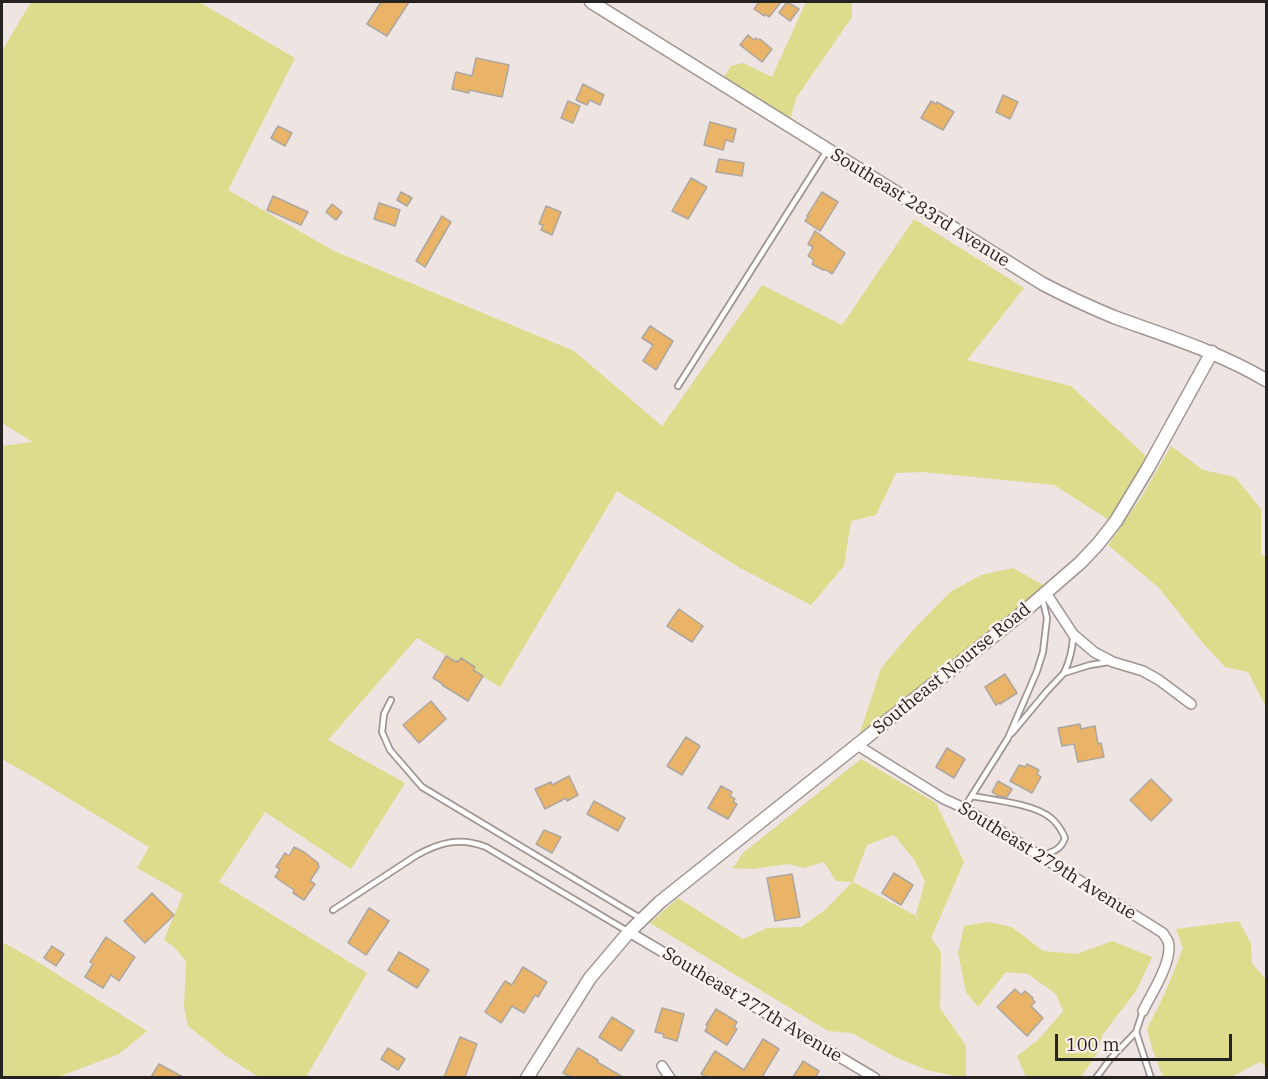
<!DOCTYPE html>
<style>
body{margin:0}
#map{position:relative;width:1268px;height:1079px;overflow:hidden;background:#eee4e1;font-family:"IBM Plex Serif",serif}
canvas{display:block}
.frame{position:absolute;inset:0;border:3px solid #262221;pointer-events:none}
.scale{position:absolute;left:1055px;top:1034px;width:177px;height:27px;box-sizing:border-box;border:3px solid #262221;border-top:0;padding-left:8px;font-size:18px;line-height:21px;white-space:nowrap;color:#262221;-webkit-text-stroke:4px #fcf2ee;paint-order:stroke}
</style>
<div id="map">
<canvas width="1268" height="1079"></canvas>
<div class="frame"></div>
<div class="scale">100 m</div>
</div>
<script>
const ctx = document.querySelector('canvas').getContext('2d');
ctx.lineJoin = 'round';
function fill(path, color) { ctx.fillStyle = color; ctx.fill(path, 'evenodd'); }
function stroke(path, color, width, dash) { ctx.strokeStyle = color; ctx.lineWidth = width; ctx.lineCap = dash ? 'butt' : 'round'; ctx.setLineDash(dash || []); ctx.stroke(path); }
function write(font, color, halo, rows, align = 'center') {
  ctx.font = font + ' "IBM Plex Serif",serif'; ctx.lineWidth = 5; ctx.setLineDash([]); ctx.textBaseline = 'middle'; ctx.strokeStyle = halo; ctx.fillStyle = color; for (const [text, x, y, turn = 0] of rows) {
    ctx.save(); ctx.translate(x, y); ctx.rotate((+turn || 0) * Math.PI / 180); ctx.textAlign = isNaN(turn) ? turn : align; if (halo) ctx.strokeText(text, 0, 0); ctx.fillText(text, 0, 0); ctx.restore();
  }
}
const green = new Path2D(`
 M 31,2 L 199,2 L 295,58 L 228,190 L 334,251 L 574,351 L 662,426 L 762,285 L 842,325 L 914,219 L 1024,288 L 967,360 L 1071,386 L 1148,458 L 1109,520 L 1054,485 L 923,472 L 896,473 L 876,515 L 851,521 L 844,566 L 811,605 L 740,568 L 617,491 L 500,687 L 417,638 L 328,740 L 405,783 L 351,869 L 265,812 L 219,882 L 367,973 L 306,1077 L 259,1077 L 226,1056 L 188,1026 L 184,1007 L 186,961 L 173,946 L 164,940 L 183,894 L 137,868 L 149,847 L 35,778 L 2,759 L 2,446 L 33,442 L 2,423 L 2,51 Z
 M 806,2 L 852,2 L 852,17 L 796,98 L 790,119 L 723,78 L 731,66 L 743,63 L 772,77 Z
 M 1171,446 L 1203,470 L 1235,477 L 1261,509 L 1261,555 L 1266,556 L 1266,707 L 1248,672 L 1225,667 L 1202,642 L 1159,588 L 1108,545 L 1142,496 Z
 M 1013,568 L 1045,586 L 859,736 L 881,668 L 913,630 L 950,592 L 981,575 Z
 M 861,759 L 936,803 L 964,862 L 931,938 L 941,952 L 940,1008 L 966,1046 L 966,1077 L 960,1077 L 927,1070 L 897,1058 L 852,1033 L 828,1031 L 650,923 L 678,898 L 743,939 L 767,928 L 801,927 L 825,910 L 852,882 L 836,881 L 824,862 L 804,868 L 788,864 L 753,869 L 733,868 L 743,853 ZM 894,835 L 915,861 L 925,882 L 916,914 L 920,922 L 916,916 L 853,882 L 867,845 Z
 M 1239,921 L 1251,944 L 1252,963 L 1266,980 L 1266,1067 L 1260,1062 L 1235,1075 L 1232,1077 L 1163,1077 L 1152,1048 L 1147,1029 L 1165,993 L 1183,948 L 1176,929 Z
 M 988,922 L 1012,927 L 1043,951 L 1077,954 L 1112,941 L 1152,957 L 1136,991 L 1103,1034 L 1096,1055 L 1081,1077 L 1026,1077 L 1017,1056 L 1038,1040 L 1063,1011 L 1056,994 L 1028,974 L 1006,972 L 978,1007 L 966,992 L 958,953 L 964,926 Z
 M 2,942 L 33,959 L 147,1031 L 119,1054 L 58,1077 L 2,1077 Z`);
const building = new Path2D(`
 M 381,2 L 409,2 L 387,36 L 367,24 Z
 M 759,2 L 781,2 L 769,17 L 765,14 L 764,16 L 754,9 Z
 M 787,2 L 799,9 L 790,21 L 779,13 Z
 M 748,35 L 754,40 L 756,38 L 759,40 L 760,39 L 772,49 L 762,62 L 740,45 Z
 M 476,58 L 509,65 L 502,97 L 469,90 L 469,93 L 452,89 L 456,72 L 472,76 Z
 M 583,84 L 604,95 L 600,105 L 590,100 L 587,105 L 576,100 Z
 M 1003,95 L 1018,102 L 1010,119 L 996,112 Z
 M 568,101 L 580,106 L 573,123 L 561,118 Z
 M 931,101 L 936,104 L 937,102 L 954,112 L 943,130 L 921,118 Z
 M 710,122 L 736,129 L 733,142 L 726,140 L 723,150 L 704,145 Z
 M 278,126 L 292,133 L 285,146 L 271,138 Z
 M 719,159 L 744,163 L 742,176 L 716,172 Z
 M 691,178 L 707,187 L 688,219 L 672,211 Z
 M 401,192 L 412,198 L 407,206 L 397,200 Z
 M 822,192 L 838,202 L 820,231 L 805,221 L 808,217 L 807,216 Z
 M 273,196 L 308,212 L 301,225 L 267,210 Z
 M 379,203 L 400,210 L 395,226 L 374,219 Z
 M 332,204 L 342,212 L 336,220 L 326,212 Z
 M 546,206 L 561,212 L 552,235 L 541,230 L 543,225 L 539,224 Z
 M 442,216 L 451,222 L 425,267 L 416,261 Z
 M 815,231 L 845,253 L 832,274 L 826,270 L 823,270 L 812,264 L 814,260 L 808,256 L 813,247 L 808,244 Z
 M 650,326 L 673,341 L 656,370 L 643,361 L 653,345 L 642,338 Z
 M 679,609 L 703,626 L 692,642 L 667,626 Z
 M 446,656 L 456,662 L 457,661 L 458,662 L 461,658 L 475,667 L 473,670 L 483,676 L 468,701 L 442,685 L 443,684 L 433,678 Z
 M 1005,674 L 1017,693 L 1000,704 L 999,703 L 996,705 L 985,687 Z
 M 431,701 L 446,719 L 419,743 L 403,725 Z
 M 1080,724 L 1081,729 L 1095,726 L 1098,744 L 1101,743 L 1104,757 L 1078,762 L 1074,744 L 1062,746 L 1058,728 Z
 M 686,737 L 700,746 L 682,775 L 667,766 Z
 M 947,748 L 965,759 L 954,778 L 936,767 Z
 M 1027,764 L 1039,770 L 1037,774 L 1041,777 L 1032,793 L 1010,781 L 1019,765 L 1025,767 Z
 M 569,776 L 578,795 L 567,801 L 566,798 L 545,809 L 535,789 L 551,782 L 552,785 Z
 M 1151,779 L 1172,800 L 1151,821 L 1130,800 Z
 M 998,781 L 1012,789 L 1007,797 L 998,796 L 992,792 Z
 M 721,786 L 732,792 L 730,796 L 735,799 L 733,802 L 737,804 L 728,819 L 708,808 Z
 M 594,801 L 625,818 L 618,831 L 587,814 Z
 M 544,830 L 561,837 L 552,853 L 536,844 Z
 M 294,847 L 304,852 L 318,863 L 319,867 L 310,881 L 315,884 L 304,900 L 293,893 L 294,890 L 275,877 L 280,869 L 276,867 L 285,853 L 289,856 Z
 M 894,873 L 913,885 L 901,905 L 882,893 Z
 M 792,874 L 800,917 L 775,921 L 767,878 Z
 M 152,893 L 174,915 L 145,943 L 124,921 Z
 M 369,908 L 389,921 L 366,955 L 348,943 Z
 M 106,937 L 135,957 L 119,981 L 111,975 L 103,988 L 85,977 L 93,964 L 90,962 Z
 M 52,946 L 64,954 L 56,966 L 44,958 Z
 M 399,952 L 429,970 L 417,988 L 388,970 Z
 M 523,967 L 547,982 L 538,997 L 535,995 L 524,1013 L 512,1006 L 501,1023 L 485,1012 L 505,981 L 512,985 Z
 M 1015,989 L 1021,995 L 1025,991 L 1033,998 L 1032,999 L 1035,1002 L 1031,1006 L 1043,1018 L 1027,1036 L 997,1007 Z
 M 662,1008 L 684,1014 L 677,1041 L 663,1037 L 664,1034 L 655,1032 Z
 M 716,1009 L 737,1022 L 734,1027 L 737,1029 L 727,1045 L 705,1031 L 708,1026 L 706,1025 Z
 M 612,1017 L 634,1031 L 621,1051 L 599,1037 Z
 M 460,1037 L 477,1044 L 465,1077 L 444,1077 Z
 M 763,1039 L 779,1049 L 762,1077 L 707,1077 L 701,1074 L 715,1051 L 744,1070 Z
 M 388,1048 L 405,1059 L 398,1070 L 381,1059 Z
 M 578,1048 L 598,1060 L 597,1062 L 623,1077 L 571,1077 L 563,1073 Z
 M 803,1061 L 819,1071 L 816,1077 L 793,1077 Z
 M 159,1064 L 183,1077 L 151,1077 Z`);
const service = new Path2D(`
 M 678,386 L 826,152
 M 1064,673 C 1070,660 1073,649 1073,635
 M 391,700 L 384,714 L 382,732 L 390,750 L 422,787 L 640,918
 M 1012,733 L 1047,691 L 1064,673 L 1090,665 L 1109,662
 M 972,796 C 994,800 1035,804 1051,818 C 1057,823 1062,831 1065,838 C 1061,850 1052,852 1041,856
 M 964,808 L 1008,738 L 1037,671 L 1043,652 L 1047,618 L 1042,597
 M 333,910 L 417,855 C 441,842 460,837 486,847 L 627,931
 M 1143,1011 L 1136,1032 L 1151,1078
 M 1096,1078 L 1111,1058 L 1136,1032`);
const minor = new Path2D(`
 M 1046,593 L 1073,634 L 1094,652 L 1113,662 L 1143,671 L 1159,680 L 1191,704
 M 857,745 L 944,799 L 964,808 L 1163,933 C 1164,935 1167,939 1168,941 C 1174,960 1151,994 1143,1011
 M 629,932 L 875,1078
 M 662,1066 L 670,1078`);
const tertiary = new Path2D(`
 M 591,2 L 1043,284 C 1066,296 1090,307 1114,317 C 1166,336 1219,352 1266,380
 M 527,1078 L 590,978 L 629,932 L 660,902 L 1020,615 L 1080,563 L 1098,544 L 1116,521 L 1148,468 L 1212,352`);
const streetNames = [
 ["Southeast 283rd Avenue",920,208,32],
 ["Southeast Nourse Road",952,669,-39],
 ["Southeast 279th Avenue",1047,861,32],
 ["Southeast 277th Avenue",752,1005,31]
];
fill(green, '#dddb8c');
fill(building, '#eab468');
stroke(building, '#aca7a0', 1.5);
stroke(service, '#9e9592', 8);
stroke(minor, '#9e9592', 12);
stroke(tertiary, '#9e9592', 15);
stroke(service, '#fff', 4.5);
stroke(minor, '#fff', 9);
stroke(tertiary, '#fff', 12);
write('18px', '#262221', '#fcf2ee', streetNames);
</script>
